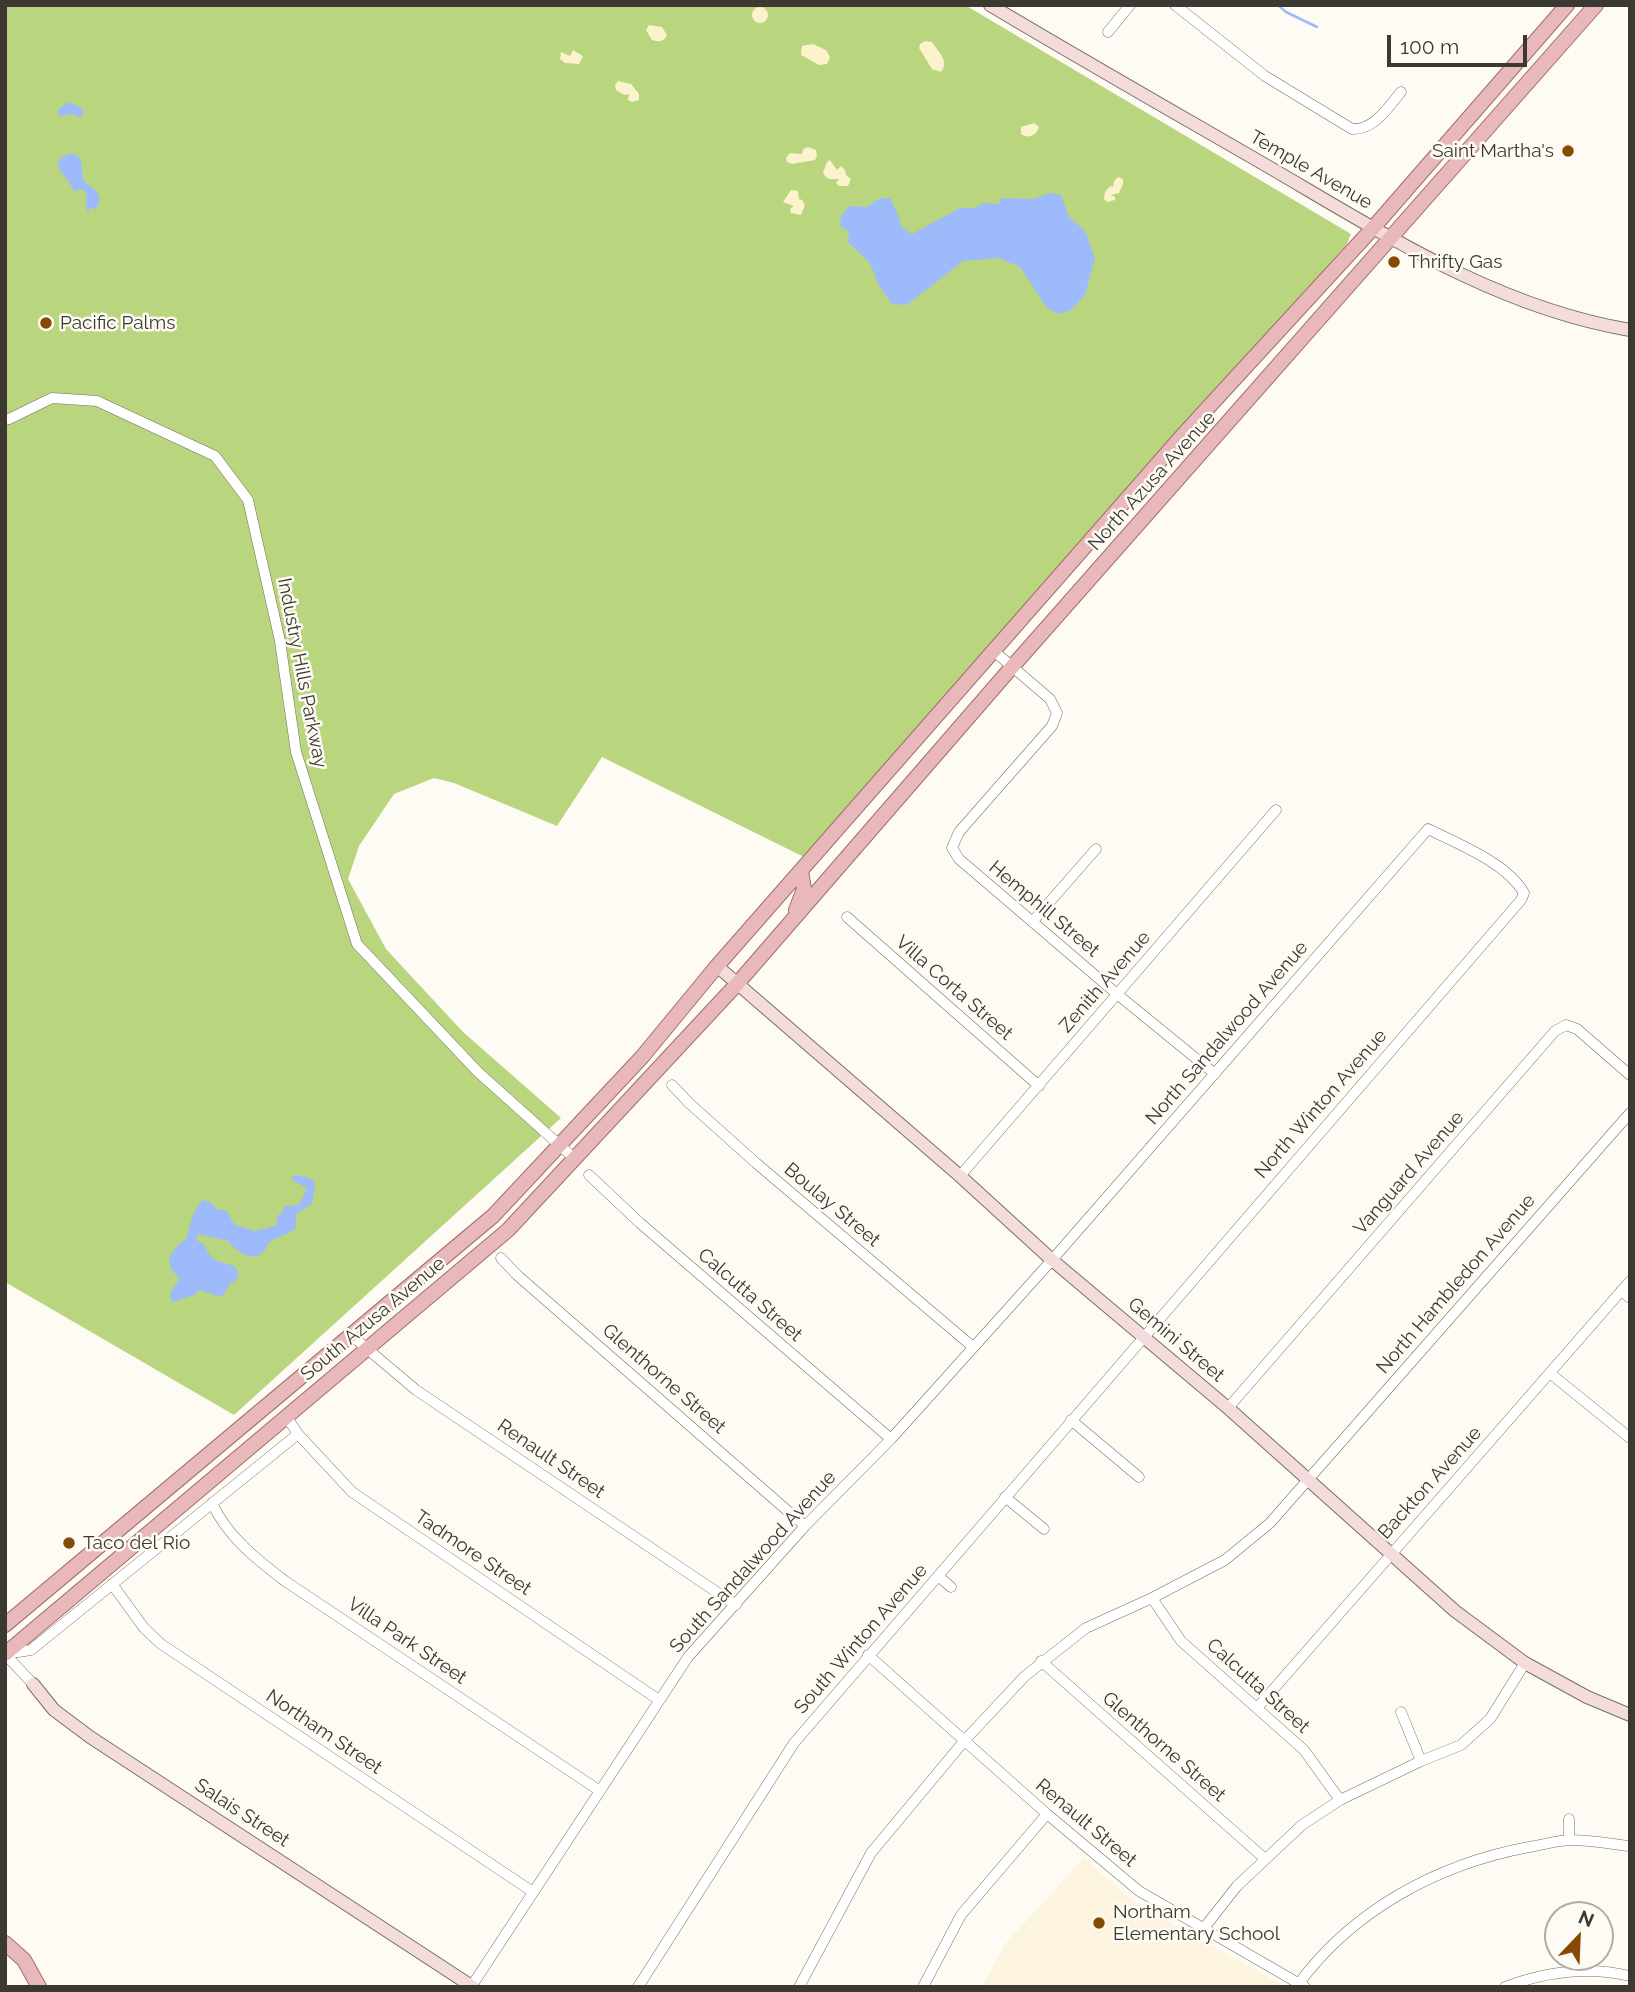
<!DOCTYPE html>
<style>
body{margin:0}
#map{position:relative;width:1635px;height:1992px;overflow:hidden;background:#fefbf4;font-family:Raleway,sans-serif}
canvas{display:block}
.frame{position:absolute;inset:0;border:7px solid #3c3932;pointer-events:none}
.north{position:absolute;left:1544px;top:1901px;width:70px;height:70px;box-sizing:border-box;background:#fefbf4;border:2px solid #b0ada6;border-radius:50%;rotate:23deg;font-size:19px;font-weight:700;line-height:28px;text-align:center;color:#3c3932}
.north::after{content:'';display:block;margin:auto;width:24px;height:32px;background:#864a04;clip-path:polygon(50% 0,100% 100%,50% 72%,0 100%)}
.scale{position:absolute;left:1387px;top:35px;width:140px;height:32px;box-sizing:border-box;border:4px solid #3c3932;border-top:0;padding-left:9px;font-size:21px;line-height:24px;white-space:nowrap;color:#3c3932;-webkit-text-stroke:5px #fefbf4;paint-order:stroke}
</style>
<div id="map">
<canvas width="1635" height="1992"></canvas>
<div class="frame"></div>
<div class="north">N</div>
<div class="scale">100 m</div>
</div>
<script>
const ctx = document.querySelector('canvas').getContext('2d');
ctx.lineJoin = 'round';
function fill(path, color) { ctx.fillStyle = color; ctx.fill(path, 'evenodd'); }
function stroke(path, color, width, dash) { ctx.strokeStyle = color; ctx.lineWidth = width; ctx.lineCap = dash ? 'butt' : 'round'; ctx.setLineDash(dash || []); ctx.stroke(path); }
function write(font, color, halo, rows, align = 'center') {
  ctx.font = font + ' Raleway,sans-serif'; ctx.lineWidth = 5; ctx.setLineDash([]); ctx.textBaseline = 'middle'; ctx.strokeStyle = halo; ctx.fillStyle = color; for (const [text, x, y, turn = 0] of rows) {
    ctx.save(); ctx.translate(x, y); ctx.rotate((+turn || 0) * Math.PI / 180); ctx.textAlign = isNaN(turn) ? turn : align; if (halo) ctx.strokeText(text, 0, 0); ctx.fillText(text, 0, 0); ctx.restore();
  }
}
const built = new Path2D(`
 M 1084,1858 L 1135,1903 L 1286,1987 L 982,1987 L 1005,1944 Z`);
const green = new Path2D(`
 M 5,5 L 965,5 L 1351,234 L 1347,244 L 804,857 L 602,757 L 557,826 L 454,783 L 434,778 L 394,794 L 359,846 L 348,879 L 386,949 L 463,1032 L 561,1118 L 234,1415 L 5,1282 Z`);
const sand = new Path2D(`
 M752 15a8 8 0 1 1 16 0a8 8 0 1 1-16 0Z
 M 649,25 L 662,27 L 667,35 C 664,42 658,42 652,40 L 646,30 Z
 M 925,41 L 932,42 C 938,52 950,61 941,72 L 932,69 L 919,48 L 920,44 Z
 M 813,44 L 826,50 L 830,57 L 827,64 L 819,65 L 801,55 L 802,46 Z
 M 573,50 L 583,56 L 579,64 L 565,63 L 560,59 L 561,52 L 570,56 Z
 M 618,81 L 631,84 L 639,94 L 639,100 L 632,102 L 628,100 L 629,94 L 624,95 L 616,90 L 615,85 Z
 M 1034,123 L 1039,127 C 1036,136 1029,139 1021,134 L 1021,127 Z
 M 808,147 L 816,150 L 817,156 L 815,160 L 792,164 L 787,162 L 786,158 L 790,153 L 802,154 L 803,149 Z
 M 830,160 L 837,170 L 841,166 L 845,170 L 846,175 L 851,179 L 848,186 L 839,186 L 836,183 L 839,179 L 829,179 L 825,176 L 823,172 L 827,162 Z
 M 1118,177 L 1123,179 L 1123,184 L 1119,193 L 1111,195 L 1115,197 L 1115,200 L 1107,202 L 1104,199 L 1105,192 L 1110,186 L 1113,187 L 1114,181 Z
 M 791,190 L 798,191 L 799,199 L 802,200 L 805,205 L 801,215 L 791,213 L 790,209 L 794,206 L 783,202 Z`);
const water = new Path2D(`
 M 69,102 L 83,109 L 83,116 L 79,117 L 72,114 L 62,116 L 59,115 L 58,109 Z
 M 73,153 L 81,159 L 83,180 C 93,190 106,193 96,209 L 90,208 L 88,213 L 85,203 L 87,198 L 85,191 L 79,189 L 74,192 C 70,181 62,175 57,165 L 62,156 Z
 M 1050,193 L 1061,195 L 1069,217 L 1085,231 L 1095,258 L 1085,295 L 1071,310 L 1059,314 L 1047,308 L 1020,267 L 998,258 L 963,261 L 907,305 L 892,304 L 878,284 L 870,263 L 848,242 L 849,232 L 840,226 L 841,216 L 849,206 L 867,207 L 880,198 L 890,198 L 899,217 L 901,227 L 912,234 L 960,208 L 973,208 L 984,203 L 999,204 L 1001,198 L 1032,199 Z
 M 293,1175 C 320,1178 316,1180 312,1204 L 296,1214 L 296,1228 C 287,1236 280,1235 271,1241 C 267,1244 266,1251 261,1254 C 251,1262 233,1249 228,1241 L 198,1234 L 196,1240 L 204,1244 C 213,1264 216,1260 235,1266 L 239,1275 L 234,1283 L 231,1282 L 222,1297 L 199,1290 L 195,1295 L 172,1302 L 170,1294 L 180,1278 C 161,1263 170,1251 187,1238 C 190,1225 193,1209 203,1200 L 211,1202 L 216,1209 L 227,1211 L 234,1224 L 255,1231 L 277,1225 L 277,1216 L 283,1212 L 284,1206 L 299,1205 L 307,1188 L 292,1180 Z`);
const stream = new Path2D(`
 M 1278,5 L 1286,12 L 1317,27`);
const street = new Path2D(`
 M 1175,5 L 1265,76 L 1352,129 C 1375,130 1388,107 1401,92
 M 1108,32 L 1130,5
 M 9,419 L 52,398 L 97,401 L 215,456 L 248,500 L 280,641 L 296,752 L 357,944 L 478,1072 L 575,1159
 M 995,652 L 1050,699 L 1057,713 L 1052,726 L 959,832 L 952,848 L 959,859 L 1117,994 L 1215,1074
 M 847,917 L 1039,1086
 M 1033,921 L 1096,849
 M 672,1085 L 689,1103 L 756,1163 L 973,1347
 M 589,1175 L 640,1223 L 891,1439
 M 960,1176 L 1276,810
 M 501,1258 L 517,1275 L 805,1526
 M 1621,1291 L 1630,1298
 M 352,1336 L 416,1390 L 736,1605
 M 1551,1374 L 1630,1438
 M 1228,1408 L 1555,1031 L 1566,1025 L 1577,1029 L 1630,1075
 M 286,1416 L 298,1434 L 352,1492 L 659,1700
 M 1071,1420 L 1139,1477
 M 1005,1497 L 1044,1529
 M 212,1503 C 227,1536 256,1559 285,1581 L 600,1791
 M 938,1576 L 951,1587
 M 112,1584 L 144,1628 L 161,1644 L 533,1892
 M 1152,1598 L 1181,1641 L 1304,1750 L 1340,1800
 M 5,1654 L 31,1650 L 298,1434
 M 5,1654 L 33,1684
 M 868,1655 L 1047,1814 L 1139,1891 L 1305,1987
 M 1041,1661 L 1264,1858
 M 1257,1708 L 1630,1281
 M 1401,1712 L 1421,1761
 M 1569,1819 L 1569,1840
 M 1204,1928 L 1237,1886 L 1302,1825 L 1340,1800 L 1421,1761 L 1461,1745 L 1490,1719 L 1525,1663
 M 1297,1986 C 1352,1910 1438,1864 1529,1847 C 1543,1845 1558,1840 1571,1840 C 1591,1840 1611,1844 1630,1846
 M 471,1987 L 688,1657 L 805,1526 L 891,1439 L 1052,1260 L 1428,829 C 1458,844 1507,863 1524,893 L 1521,900 L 794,1743 L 638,1987
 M 799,1987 L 871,1853 L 965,1740 L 1025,1676 L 1086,1628 L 1152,1598 L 1225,1560 L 1270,1523 L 1630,1113
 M 923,1987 L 961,1915 L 1047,1814
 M 1505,1987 C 1545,1972 1588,1966 1630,1976`);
const secondary = new Path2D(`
 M 990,5 C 1084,61 1179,115 1274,170 C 1387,236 1499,308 1630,330
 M 717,966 L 960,1176 L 1052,1260 L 1228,1408 L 1455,1611 L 1525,1663 L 1587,1697 L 1630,1715
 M 33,1684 L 54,1710 L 90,1737 L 473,1987`);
const primary = new Path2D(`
 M 796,910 L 804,889 L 801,871
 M 5,1625 L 493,1216 L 642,1057 L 717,966 L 1182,436 L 1373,228 L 1567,5
 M 5,1654 L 508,1230 L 737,984 L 1012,667 L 1596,5
 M 5,1943 L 24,1960 L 39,1987`);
const markers = [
 [1568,151,7,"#864a04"],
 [1394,262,7,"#864a04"],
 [46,323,7,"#864a04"],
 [69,1543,7,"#864a04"],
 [1099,1923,7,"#864a04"]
];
const poiNames = [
 ["Saint Martha's",1554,151,"right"],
 ["Thrifty Gas",1408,262],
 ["Pacific Palms",60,323],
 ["Taco del Rio",83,1543],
 ["Northam",1113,1912],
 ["Elementary School",1113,1934]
];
const streetNames = [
 ["Temple Avenue",1311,170,30],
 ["North Azusa Avenue",1152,481,-48],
 ["Industry Hills Parkway",302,673,79],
 ["Hemphill Street",1044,909,40],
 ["Zenith Avenue",1105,982,-49],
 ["Villa Corta Street",954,988,41],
 ["North Sandalwood Avenue",1227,1033,-49],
 ["North Winton Avenue",1321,1104,-49],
 ["Vanguard Avenue",1409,1173,-49],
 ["Boulay Street",832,1205,40],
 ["North Hambledon Avenue",1456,1284,-49],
 ["Calcutta Street",750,1295,41],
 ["South Azusa Avenue",373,1319,-40],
 ["Gemini Street",1176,1340,40],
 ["Glenthorne Street",664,1379,41],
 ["Renault Street",551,1459,34],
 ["Backton Avenue",1430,1483,-48],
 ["Tadmore Street",473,1553,34],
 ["South Sandalwood Avenue",753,1562,-48],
 ["South Winton Avenue",861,1639,-49],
 ["Villa Park Street",407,1641,34],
 ["Calcutta Street",1258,1686,42],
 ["Northam Street",324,1732,34],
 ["Glenthorne Street",1164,1747,41],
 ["Salais Street",242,1813,33],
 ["Renault Street",1086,1823,40]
];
fill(built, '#fdf4df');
fill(green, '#b9d57e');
fill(sand, '#fcf2cc');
fill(water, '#9dbafa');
stroke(stream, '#9dbafa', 2.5);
stroke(street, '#787060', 11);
stroke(secondary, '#787060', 14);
stroke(primary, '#a36d6d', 16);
stroke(street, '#fff', 10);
stroke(secondary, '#f4dcdd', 12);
stroke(primary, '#e9b8bb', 14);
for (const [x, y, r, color] of markers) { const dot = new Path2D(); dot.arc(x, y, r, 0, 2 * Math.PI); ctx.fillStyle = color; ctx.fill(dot); stroke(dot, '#fefbf4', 2.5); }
write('19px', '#3c3932', '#fefbf4', poiNames, 'left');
write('19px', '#3c3932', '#fefbf4', streetNames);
</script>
